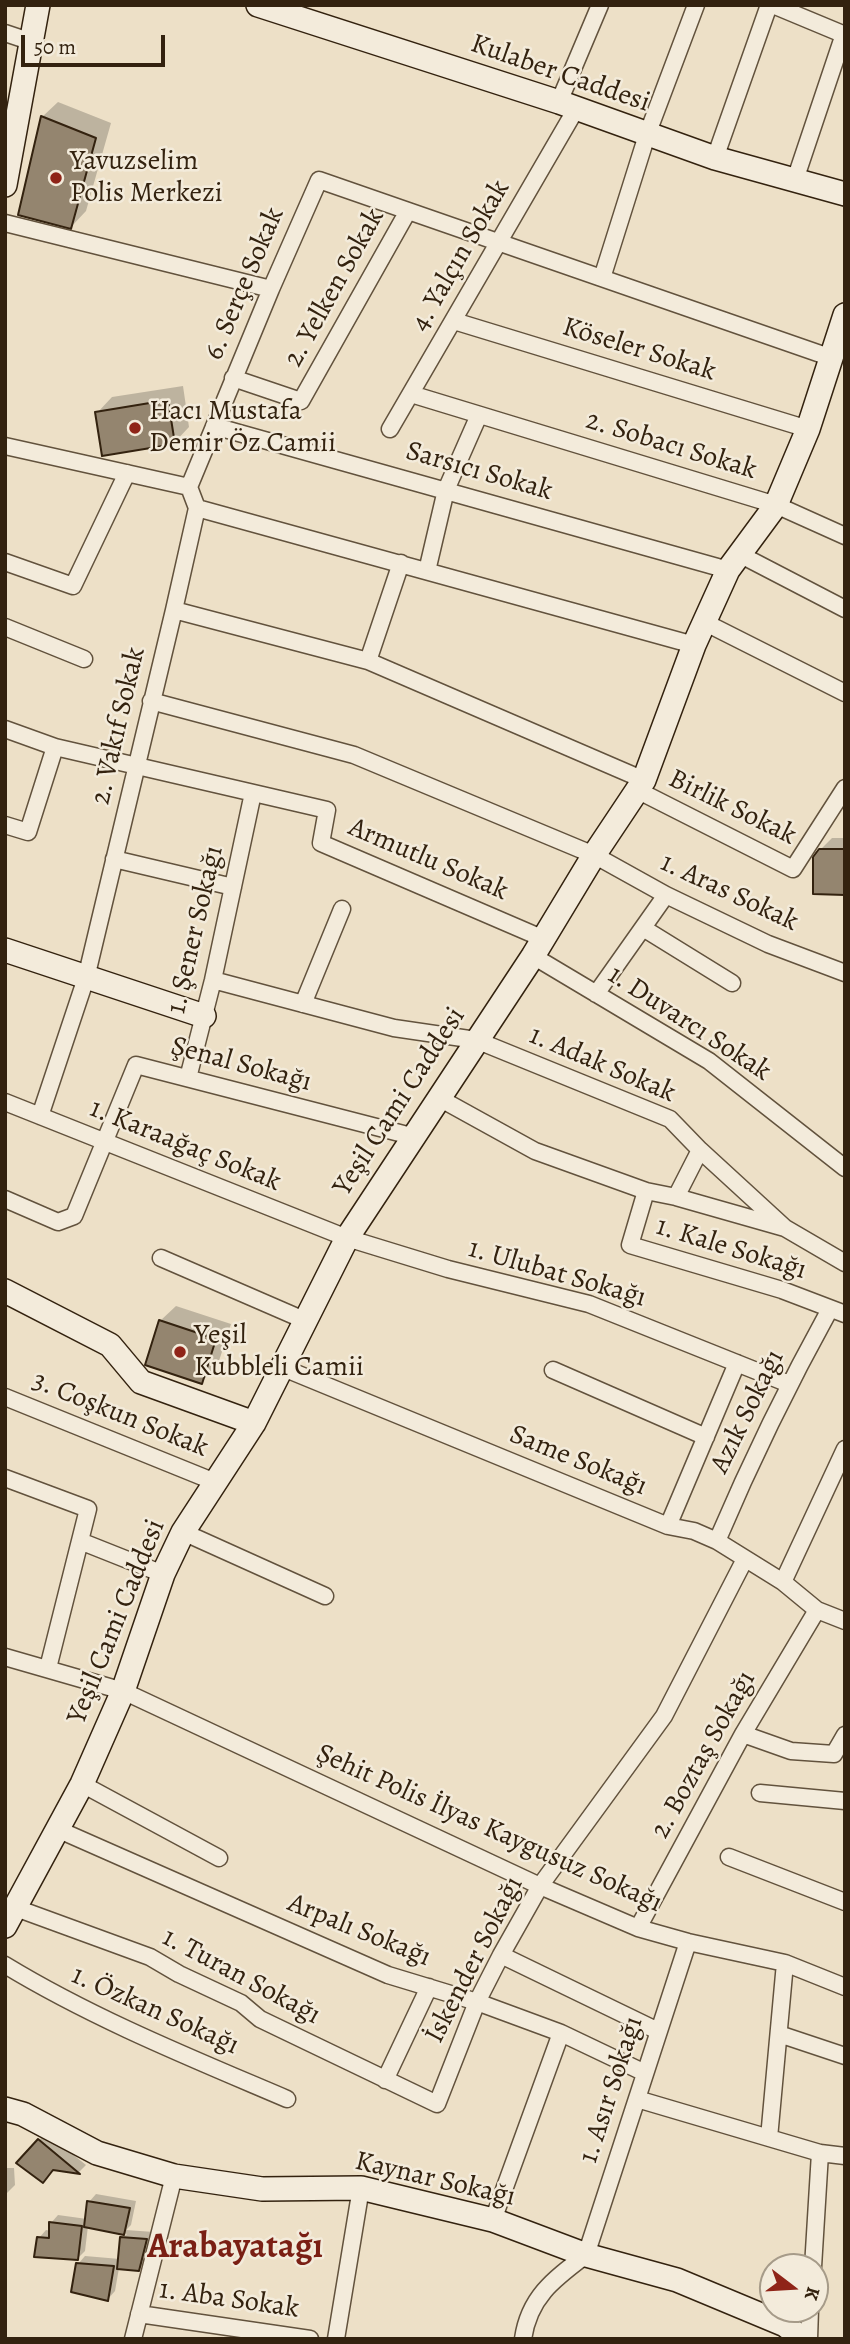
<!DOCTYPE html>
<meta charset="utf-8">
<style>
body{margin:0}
#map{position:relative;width:850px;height:2344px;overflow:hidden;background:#ede0c7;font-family:Alegreya,serif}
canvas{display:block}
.frame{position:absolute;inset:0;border:7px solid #33220f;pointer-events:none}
.north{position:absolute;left:759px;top:2253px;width:70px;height:70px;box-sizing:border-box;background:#f3ebdb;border:2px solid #a69b89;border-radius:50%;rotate:107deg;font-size:19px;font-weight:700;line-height:28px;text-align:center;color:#33220f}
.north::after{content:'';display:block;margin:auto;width:24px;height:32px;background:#8f2418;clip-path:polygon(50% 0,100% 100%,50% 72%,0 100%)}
.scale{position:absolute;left:21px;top:35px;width:144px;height:32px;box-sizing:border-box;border:4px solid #33220f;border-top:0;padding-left:9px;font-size:21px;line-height:24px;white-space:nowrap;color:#33220f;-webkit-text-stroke:5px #f3ebdb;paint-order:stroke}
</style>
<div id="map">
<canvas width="850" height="2344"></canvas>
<div class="frame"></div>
<div class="north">K</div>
<div class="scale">50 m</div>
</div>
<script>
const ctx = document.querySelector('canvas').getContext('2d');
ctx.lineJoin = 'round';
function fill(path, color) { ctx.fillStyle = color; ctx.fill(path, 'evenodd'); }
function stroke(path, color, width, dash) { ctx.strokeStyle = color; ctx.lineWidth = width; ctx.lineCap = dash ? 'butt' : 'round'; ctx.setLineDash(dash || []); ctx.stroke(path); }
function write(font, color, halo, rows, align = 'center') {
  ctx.font = font + ' Alegreya,serif'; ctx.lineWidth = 5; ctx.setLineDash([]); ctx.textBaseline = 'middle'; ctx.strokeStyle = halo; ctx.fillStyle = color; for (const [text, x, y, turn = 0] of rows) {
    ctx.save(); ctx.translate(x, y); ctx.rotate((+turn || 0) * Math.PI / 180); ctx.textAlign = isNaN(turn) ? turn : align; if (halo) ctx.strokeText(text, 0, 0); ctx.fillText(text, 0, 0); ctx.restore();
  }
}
const shadow = new Path2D(`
 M 58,102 L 111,123 L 86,211 L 71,227 L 42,117 Z
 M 183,386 L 189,427 L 174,443 L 97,413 L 112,397 Z
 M 832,838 L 845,838 L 845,893 L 820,850 Z
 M 176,1306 L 231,1324 L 217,1367 L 201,1382 L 160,1321 Z
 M 46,2133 L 86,2165 L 79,2172 L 54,2168 L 43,2181 L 18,2162 Z
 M 5,2168 L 14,2168 L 15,2185 L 7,2193 L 5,2193 Z
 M 96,2194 L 136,2201 L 131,2225 L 126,2230 L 154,2232 L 146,2262 L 139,2269 L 119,2268 L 115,2291 L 108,2299 L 78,2264 L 85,2256 L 120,2259 L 122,2238 L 127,2234 L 88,2226 L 85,2251 L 77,2259 L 39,2238 L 46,2230 L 51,2231 L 51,2223 L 58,2215 L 87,2219 L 89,2202 Z`);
const building = new Path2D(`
 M 41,116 L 96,138 L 71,229 L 18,215 Z
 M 168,400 L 175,444 L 102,456 L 95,412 Z
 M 819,849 L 845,849 L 845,895 L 813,894 L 813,857 Z
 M 159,1320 L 216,1339 L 202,1384 L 145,1365 Z
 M 38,2139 L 80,2174 L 53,2170 L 43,2183 L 16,2163 Z
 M 87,2201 L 130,2208 L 124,2235 L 84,2227 Z
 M 49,2222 L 82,2226 L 78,2260 L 34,2257 L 37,2237 L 49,2238 Z
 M 120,2237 L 147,2239 L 139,2271 L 117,2269 Z
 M 76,2263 L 114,2266 L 108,2301 L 71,2292 Z`);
const street = new Path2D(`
 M 773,5 L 845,35
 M 5,33 L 32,42
 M 559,102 L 600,5
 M 715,158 L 769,5
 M 795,180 L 844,34
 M 5,223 L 271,289
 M 602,278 L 647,135 L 696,5
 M 454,321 L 808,429
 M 233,378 L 301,401 L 408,211
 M 411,394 L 776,505 L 845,536
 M 214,426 L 728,570
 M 390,429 L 576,109
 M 5,446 L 189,487
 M 189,487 L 271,289 L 319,180 L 832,358
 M 197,508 L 694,645
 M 741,555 L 845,609
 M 5,562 L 73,586 L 127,473
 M 427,571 L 446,490 L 479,415
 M 174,610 L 368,661 L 644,780
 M 704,622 L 845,693
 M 5,627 L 84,659
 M 368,661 L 401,563
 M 151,701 L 354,755 L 594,855 L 666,895 L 768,944 L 845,973
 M 5,729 L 55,747 L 327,810 L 321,843 L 544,939
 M 637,790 L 793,869 L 845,788
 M 5,825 L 28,832 L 55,747
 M 114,859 L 233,887
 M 643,928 L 732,983
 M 533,956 L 709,1061 L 845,1168
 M 213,980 L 394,1028 L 476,1040 L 670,1119 L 700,1150
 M 596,994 L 666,895
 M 303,1004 L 342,909
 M 188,1078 L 213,980 L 253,793
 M 439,1098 L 535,1151 L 646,1191 L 630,1245 L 782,1290 L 845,1314
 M 5,1102 L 347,1238 L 448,1269 L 589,1304 L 789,1384
 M 40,1116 L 86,978 L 174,610 L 197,508 L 189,487
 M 646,1191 L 676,1197 L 700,1150 L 785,1228
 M 676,1197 L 785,1228 L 845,1263
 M 5,1199 L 58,1222 L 74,1216 L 136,1065 L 415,1137
 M 161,1258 L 304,1320
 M 281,1367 L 668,1526 L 694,1531 L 717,1541 L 783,1582 L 817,1610 L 845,1621
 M 553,1370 L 706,1437
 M 5,1397 L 215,1482
 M 5,1478 L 88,1509 L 48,1668
 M 668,1526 L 737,1363
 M 183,1532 L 325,1596
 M 80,1541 L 163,1574
 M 717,1541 C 751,1461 788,1385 830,1309
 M 783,1582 L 845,1449
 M 5,1657 L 123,1691 L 540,1886 L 638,1928 L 688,1942 L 785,1963 L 845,1987
 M 743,1734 L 791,1751 L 834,1754 L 845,1735
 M 82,1784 L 219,1858
 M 760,1793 L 845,1801
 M 57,1829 L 388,1975 L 477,2002 L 561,2033 L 645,2073
 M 729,1857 L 845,1902
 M 16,1908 L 150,1957 L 179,1974 L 241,2003 L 260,2019 L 437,2104 L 477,2002 L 501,1955 L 540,1886 L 664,1716 L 745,1559
 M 638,1928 L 743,1734 L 817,1610
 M 501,1955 L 658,2031
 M 5,1965 C 94,2019 191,2058 287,2099
 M 779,2034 L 845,2056
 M 385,2080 L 429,1987
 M 637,2099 L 820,2153 L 845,2156
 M 769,2138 L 785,1963
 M 493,2220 L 561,2033
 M 813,2267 L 820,2153
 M 139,2314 L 310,2339
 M 133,2339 L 174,2176
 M 336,2339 L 361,2188
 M 523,2339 C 529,2297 554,2279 586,2255 L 688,1942
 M 809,2339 L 810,2309`);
const secondary = new Path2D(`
 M 258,5 L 559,102 L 715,158 L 845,194
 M 5,185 L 38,5
 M 5,950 L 204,1016
 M 5,1291 L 110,1345 L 141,1382 L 254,1423
 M 5,1926 L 82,1784 L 123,1691 L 163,1574 L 183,1532 L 254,1423 L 347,1238 L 533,956 L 594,855 L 644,780 L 694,645 L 728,570 L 776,505 L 808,429 L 845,315
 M 5,2109 L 23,2114 L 97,2153 L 174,2176 L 262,2189 L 361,2188 L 493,2220 L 586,2255 L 677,2280 L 785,2325 L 803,2339`);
const markers = [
 [56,178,7,"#8f2418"],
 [135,428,7,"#8f2418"],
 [180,1352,7,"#8f2418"]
];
const streetNames = [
 ["Kulaber Caddesi",560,74,19],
 ["4. Yalçın Sokak",461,256,-60],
 ["6. Serçe Sokak",245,284,-67],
 ["2. Yelken Sokak",335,288,-61],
 ["Köseler Sokak",639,350,17],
 ["2. Sobacı Sokak",671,446,17],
 ["Sarsıcı Sokak",479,472,16],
 ["2. Vakıf Sokak",119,726,-77],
 ["Birlik Sokak",732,808,26],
 ["Armutlu Sokak",428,860,23],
 ["1. Aras Sokak",729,893,25],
 ["1. Şener Sokağı",196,930,-77],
 ["1. Duvarcı Sokak",689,1024,33],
 ["Şenal Sokağı",241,1065,15],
 ["1. Adak Sokak",602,1065,23],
 ["Yeşil Cami Caddesi",400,1102,-57],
 ["1. Karaağaç Sokak",185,1146,22],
 ["1. Kale Sokağı",731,1249,17],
 ["1. Ulubat Sokağı",557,1274,16],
 ["Azık Sokağı",748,1412,-64],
 ["3. Coşkun Sokak",120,1415,22],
 ["Same Sokağı",578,1461,22],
 ["Yeşil Cami Caddesi",117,1622,-68],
 ["2. Boztaş Sokağı",704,1755,-61],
 ["Şehit Polis İlyas Kaygusuz Sokağı",489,1829,24],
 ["Arpalı Sokağı",359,1931,22],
 ["İskender Sokağı",475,1960,-63],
 ["1. Turan Sokağı",241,1977,28],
 ["1. Özkan Sokağı",155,2011,24],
 ["1. Asır Sokağı",612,2090,-72],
 ["Kaynar Sokağı",435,2180,13],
 ["1. Aba Sokak",229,2300,8]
];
const poiNames = [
 ["Yavuzselim",70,162],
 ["Polis Merkezi",70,194],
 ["Hacı Mustafa",149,412],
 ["Demir Öz Camii",149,444],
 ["Yeşil",194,1336],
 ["Kubbleli Camii",194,1368]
];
const districtNames = [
 ["Arabayatağı",235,2248]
];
fill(shadow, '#0003');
fill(building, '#94856f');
stroke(building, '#33220f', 2);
stroke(street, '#62523d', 19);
stroke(secondary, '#33220f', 26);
stroke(street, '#f3ebdb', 16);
stroke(secondary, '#f3ebdb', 23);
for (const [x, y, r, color] of markers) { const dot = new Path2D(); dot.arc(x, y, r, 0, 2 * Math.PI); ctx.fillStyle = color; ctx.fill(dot); stroke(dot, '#f3ebdb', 2.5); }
write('28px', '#33220f', '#f3ebdb', streetNames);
write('28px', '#33220f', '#f3ebdb', poiNames, 'left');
write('bold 35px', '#7a1f14', '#f3ebdb', districtNames);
</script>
